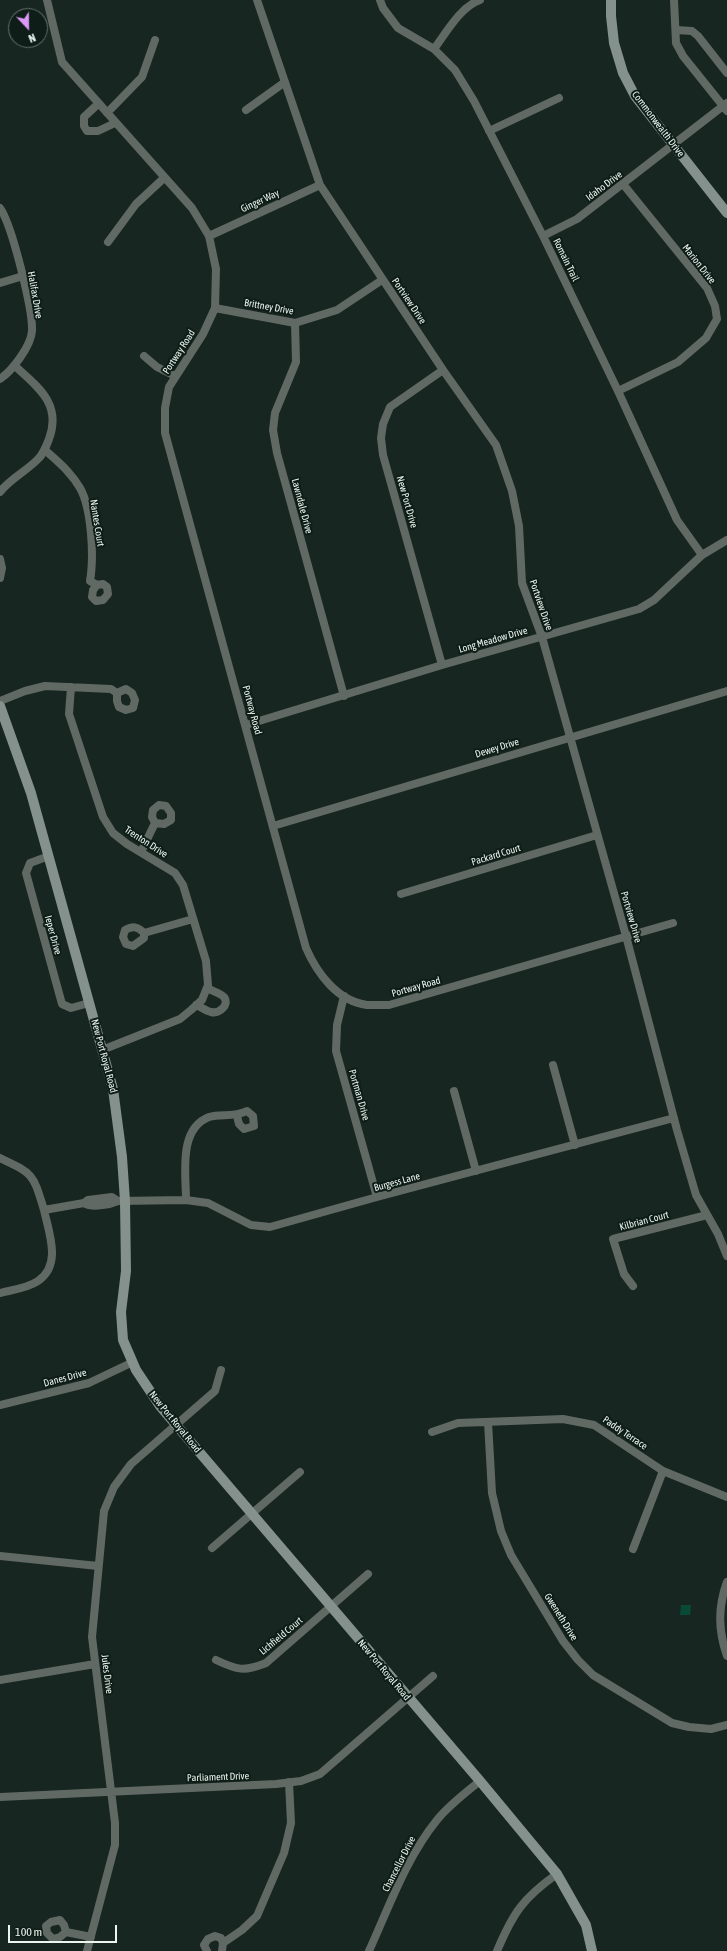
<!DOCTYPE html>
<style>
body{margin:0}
#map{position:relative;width:727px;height:1951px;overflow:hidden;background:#172620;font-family:"Asap Condensed",sans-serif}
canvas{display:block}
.north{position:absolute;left:8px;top:8px;width:40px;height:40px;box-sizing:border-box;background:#0e1d17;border:1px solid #66736e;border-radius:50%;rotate:158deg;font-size:11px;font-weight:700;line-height:16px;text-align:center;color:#ebf4f0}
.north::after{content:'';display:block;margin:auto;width:14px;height:18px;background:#db99f5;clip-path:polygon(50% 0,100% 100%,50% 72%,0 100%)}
.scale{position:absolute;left:8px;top:1925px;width:109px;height:18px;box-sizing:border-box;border:2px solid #ebf4f0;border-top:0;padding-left:5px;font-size:12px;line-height:14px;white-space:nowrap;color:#ebf4f0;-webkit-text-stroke:3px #0e1d17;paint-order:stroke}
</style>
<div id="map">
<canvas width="727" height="1951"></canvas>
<div class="north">N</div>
<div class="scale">100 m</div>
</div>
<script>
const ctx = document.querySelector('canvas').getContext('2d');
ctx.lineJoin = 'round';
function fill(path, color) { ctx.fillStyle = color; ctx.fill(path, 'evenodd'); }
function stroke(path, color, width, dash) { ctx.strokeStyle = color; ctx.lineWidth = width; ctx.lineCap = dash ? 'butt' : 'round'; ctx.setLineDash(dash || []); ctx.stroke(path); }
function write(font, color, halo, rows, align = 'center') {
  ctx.font = font + ' "Asap Condensed",sans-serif'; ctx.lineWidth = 4; ctx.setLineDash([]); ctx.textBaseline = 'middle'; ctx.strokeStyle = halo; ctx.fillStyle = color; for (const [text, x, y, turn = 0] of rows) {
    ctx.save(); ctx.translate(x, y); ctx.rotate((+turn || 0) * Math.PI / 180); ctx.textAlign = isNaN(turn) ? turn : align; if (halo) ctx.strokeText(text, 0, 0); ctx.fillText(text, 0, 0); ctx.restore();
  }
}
const green = new Path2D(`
 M 681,1605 L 691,1605 L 690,1615 L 680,1615 Z`);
const street = new Path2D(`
 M 47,0 L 62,62 L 192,208 L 209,236 L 216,269 L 215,308 L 203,334 L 169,387 L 165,408 L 165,433 L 306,948 C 317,973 337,1001 367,1005 C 374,1005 382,1005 389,1005 L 673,923
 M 257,0 L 320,185 L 443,370 L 496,445 L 512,491 L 519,526 L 522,583 L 542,637 L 626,936 L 677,1130 L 696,1195 L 718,1234 L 727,1256
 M 380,0 L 383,8 L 398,28 L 434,49 L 455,70 L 474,101 L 543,236 L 618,391 L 677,520 L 702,555
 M 674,0 L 676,43 L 683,56 L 727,111
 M 676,30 L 692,31 L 698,36 L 727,73
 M 434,49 C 446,33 460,7 480,0
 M 98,104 L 84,117 L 84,126 L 87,131 L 98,131 L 115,123
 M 246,110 L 285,82
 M 107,113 L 142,77 L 155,40
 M 489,131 L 559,98
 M 0,208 C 12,225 33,310 32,331 C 31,346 12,371 0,379
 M 209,236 L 320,185
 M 543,236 L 577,219 L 727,103
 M 108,242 L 136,204 L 164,178
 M 0,283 L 23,276
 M 215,308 L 295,323 L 337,310 L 382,280
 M 295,323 L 296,362 L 275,413 L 273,430 L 277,453 L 344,696
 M 144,356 L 157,367 L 175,376
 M 618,391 L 678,362 L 706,338 L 717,319 L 715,306 L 707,288 L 623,184
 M 45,450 C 58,462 71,472 80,488 C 92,509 94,558 90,581 L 97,585 L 93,590 L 92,597 L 96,601 L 103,600 L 108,594 L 107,587 L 103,584 L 97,585
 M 0,492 C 10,479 25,472 37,460 C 43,455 46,447 49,439 C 62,404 38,387 15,366
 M 0,559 L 2,568 L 0,578
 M 442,665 L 383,455 L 381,438 L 383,424 L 390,407 L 443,370
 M 71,687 L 69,714 L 103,817 L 113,833 L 127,844 L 175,873 L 183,885 L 206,961 L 208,985 L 202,1000 L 191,1010 L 180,1019 L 102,1050
 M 126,689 L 132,693 L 135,700 L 133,708 L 126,710 L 119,707 L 117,701 L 117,693 Z
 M 0,701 L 25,691 L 45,686 L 111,689 L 117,693
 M 246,725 L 442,665 L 639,609 L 654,600 L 702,555 L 727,540
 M 273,826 L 727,691
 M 141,852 L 155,823 L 152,817 L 153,810 L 159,805 L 166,806 L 171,813 L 171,820 L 164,824 L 155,823
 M 49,856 L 30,863 L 26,873 L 62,1004 L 71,1008 L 89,1003
 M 401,894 L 597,835
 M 144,933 L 144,938 L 133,946 L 126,944 L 123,937 L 125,930 C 133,926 137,926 144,933 L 193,919
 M 344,996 L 337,1025 L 336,1051 L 377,1197
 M 196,1005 C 201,1007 206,1011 211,1012 C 219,1014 230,1005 224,997 C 220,993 212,991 207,988
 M 553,1065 L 575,1145
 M 454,1091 L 476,1171
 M 0,1158 C 34,1174 33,1174 44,1210 L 84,1203
 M 112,1197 L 118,1201 C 109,1205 92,1208 84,1203 L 88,1200 Z
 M 186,1200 C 186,1174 178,1129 209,1117 C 221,1113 232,1118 247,1111 L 253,1116 L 254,1126 L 244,1129 L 239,1124 L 237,1116
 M 118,1201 L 186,1200 L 208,1203 L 251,1225 L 270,1227 L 377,1197 L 674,1118
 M 633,1286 L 624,1274 L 613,1239 L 707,1215
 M 0,1293 C 12,1290 28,1288 38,1281 C 62,1265 49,1233 44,1210
 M 0,1405 L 89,1383 L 133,1362
 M 488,1422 L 492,1493 L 501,1531 L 511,1555 L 563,1641 L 578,1660 L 593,1675 L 672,1723 L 689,1727 L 711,1729 L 727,1725
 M 432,1432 L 458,1423 L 563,1419 L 594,1425 L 663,1471 L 727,1497
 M 212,1548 L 300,1472
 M 633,1549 L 663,1471
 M 0,1556 L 98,1566
 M 727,1582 C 718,1606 718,1631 727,1656
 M 216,1660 C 237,1670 244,1672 266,1663 L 368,1574
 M 0,1680 L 95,1664
 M 0,1797 L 276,1784 L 301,1781 L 320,1774 L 433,1676
 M 66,1932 L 64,1925 L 60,1920 L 51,1922 L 46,1926 L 47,1933 L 53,1939 L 60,1937 L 66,1932 L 91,1937
 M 223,1943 L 242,1930 L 257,1916 L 284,1853 L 291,1823 L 289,1782
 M 87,1951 L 115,1845 L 115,1823 L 92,1637 L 104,1511 L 114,1487 L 131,1464 L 215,1391 L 221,1370
 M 207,1951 L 204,1945 L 208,1939 L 215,1936 L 221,1938 L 223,1943 L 222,1951
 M 369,1951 C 389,1907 406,1858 437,1820 C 449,1805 465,1793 480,1781
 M 497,1951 C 513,1913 523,1898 557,1874`);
const secondary = new Path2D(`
 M 611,0 L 611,16 L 614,43 L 623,73 L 635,96 L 727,213
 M 0,706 L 31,793 L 113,1089 L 122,1157 L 125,1201 L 126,1271 L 121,1312 L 123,1340 L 136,1370 L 160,1406 L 480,1781 L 557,1874 L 586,1925 L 592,1951`);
const streetNames = [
 ["Commonwealth Drive",658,124,53],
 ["Idaho Drive",604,186,-37],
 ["Ginger Way",260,201,-25],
 ["Romain Trail",566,260,64],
 ["Marion Drive",699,264,52],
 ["Halifax Drive",35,295,80],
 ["Portview Drive",409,301,56],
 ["Brittney Drive",269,307,10],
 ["Portway Road",179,352,-57],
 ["New Port Drive",407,502,74],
 ["Lawndale Drive",302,506,75],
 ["Nantes Court",97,523,81],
 ["Portview Drive",541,605,71],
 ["Long Meadow Drive",493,640,-16],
 ["Portway Road",252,710,75],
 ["Dewey Drive",497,748,-17],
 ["Trenton Drive",146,842,33],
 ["Packard Court",496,855,-17],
 ["Portview Drive",631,917,74],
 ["Ieper Drive",53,935,75],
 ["Portway Road",416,987,-16],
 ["New Port Royal Road",104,1056,75],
 ["Portman Drive",359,1095,74],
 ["Burgess Lane",397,1182,-15],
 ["Kilbrian Court",644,1221,-15],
 ["Danes Drive",65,1378,-15],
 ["New Port Royal Road",175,1422,51],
 ["Paddy Terrace",625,1433,34],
 ["Gweneth Drive",561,1617,58],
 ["Lichfield Court",281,1636,-40],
 ["New Port Royal Road",384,1670,50],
 ["Jules Drive",107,1674,83],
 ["Parliament Drive",218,1777,-2],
 ["Chancellor Drive",399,1864,-63]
];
fill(green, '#084a35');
stroke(street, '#616965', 8);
stroke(secondary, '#85918c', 10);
write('10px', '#ebf4f0', '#0e1d17', streetNames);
</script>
